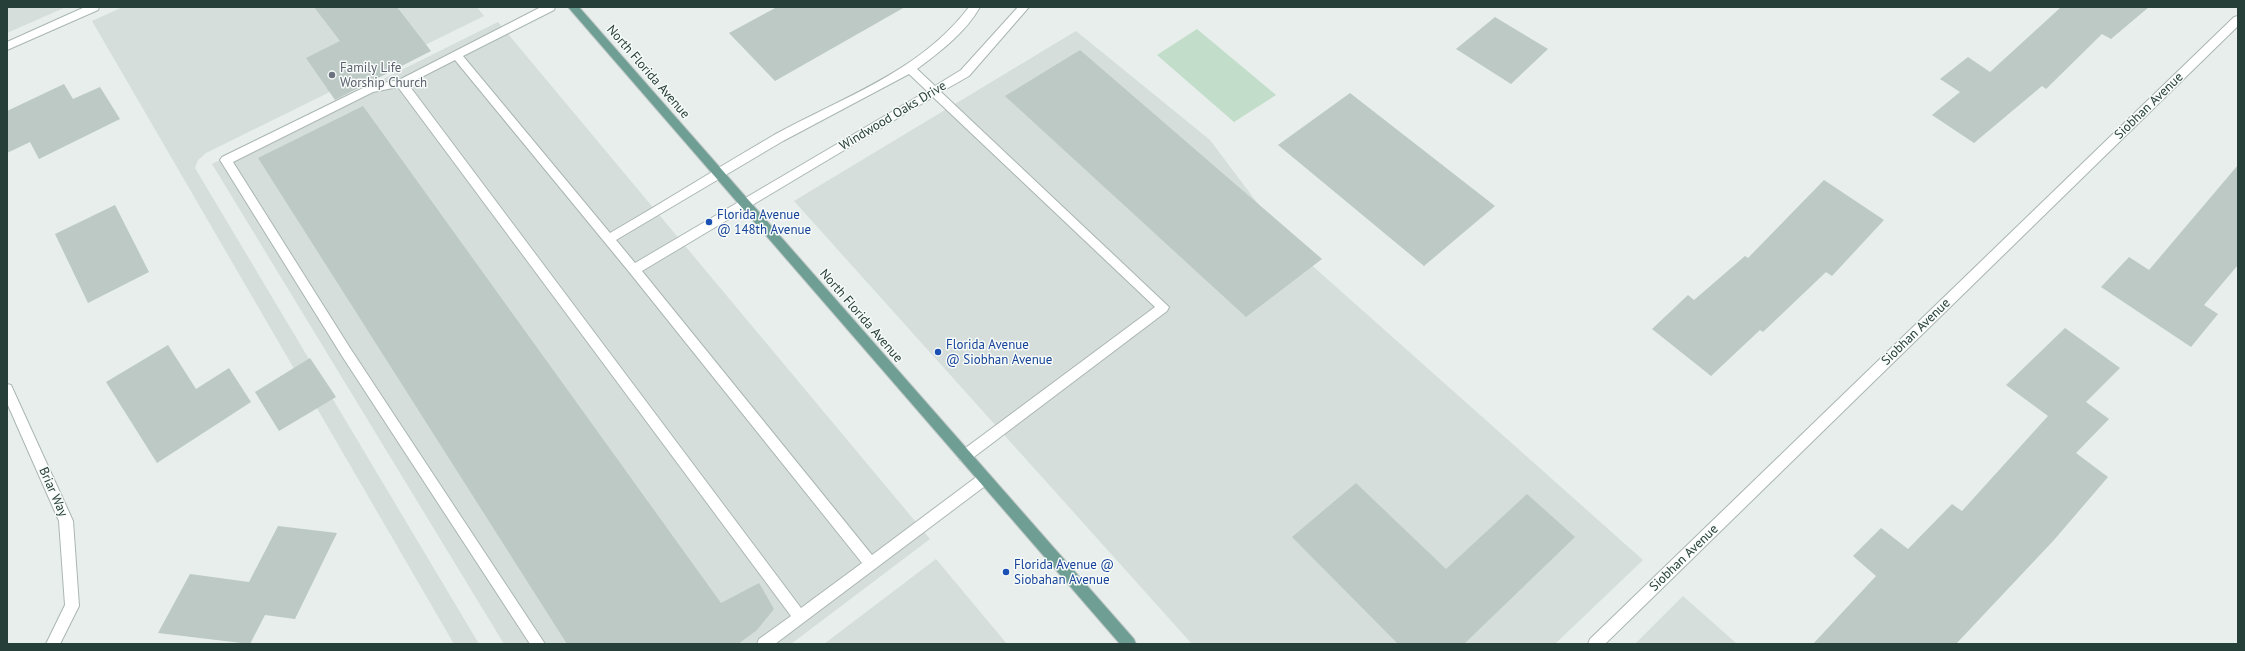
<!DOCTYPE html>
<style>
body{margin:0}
#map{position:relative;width:2245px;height:651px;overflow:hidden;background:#e7eeeb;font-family:"PT Sans",sans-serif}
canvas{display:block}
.frame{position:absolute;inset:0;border:8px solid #273f39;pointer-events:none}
</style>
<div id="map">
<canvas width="2245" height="651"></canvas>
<div class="frame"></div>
</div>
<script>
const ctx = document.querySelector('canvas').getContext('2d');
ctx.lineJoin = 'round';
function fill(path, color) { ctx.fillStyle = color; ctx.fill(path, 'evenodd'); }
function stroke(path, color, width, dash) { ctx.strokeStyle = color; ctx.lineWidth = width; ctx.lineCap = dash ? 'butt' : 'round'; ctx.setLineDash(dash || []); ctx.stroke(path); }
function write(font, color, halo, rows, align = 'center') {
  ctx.font = font + ' "PT Sans",sans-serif'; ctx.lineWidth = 3; ctx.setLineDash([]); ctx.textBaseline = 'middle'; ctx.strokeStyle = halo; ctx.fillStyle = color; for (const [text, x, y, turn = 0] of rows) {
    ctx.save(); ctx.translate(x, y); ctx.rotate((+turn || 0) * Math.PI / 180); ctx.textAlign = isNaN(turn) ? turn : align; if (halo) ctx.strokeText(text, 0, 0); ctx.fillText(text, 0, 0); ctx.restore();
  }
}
const built = new Path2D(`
 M 7,7 L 66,7 L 7,33 Z
 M 123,7 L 477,7 L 484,16 L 206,153 L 198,160 L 195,168 L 479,644 L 454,644 L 92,21 Z
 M 498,22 L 930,539 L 791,644 L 504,644 L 212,164 Z
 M 1076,31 L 1210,140 L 1289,245 L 1643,560 L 1555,644 L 1192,644 L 794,201 Z
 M 936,559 L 1007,644 L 824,644 Z
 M 1683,596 L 1737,644 L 1635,644 Z`);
const green = new Path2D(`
 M 1197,29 L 1276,95 L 1234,122 L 1157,55 Z`);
const building = new Path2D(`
 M 314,7 L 397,7 L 431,51 L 335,100 L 306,58 L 340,41 Z
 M 777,7 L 905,7 L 775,81 L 729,33 Z
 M 2058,7 L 2149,7 L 2111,39 L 2102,34 L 2046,89 L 2042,86 L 1974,143 L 1932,115 L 1960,92 L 1940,79 L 1968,57 L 1990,72 L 2060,8 Z
 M 1495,17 L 1548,49 L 1511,84 L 1456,49 Z
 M 1080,50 L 1322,259 L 1246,317 L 1005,96 Z
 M 64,84 L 73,99 L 100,87 L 120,119 L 39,159 L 30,142 L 7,153 L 7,111 Z
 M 1350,93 L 1495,206 L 1424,266 L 1278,145 Z
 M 363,106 L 721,603 L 759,583 L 774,609 L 757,630 L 738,644 L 567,644 L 258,158 Z
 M 2238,165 L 2238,265 L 2204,305 L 2218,314 L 2191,347 L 2101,287 L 2129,257 L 2149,270 Z
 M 1824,180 L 1884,220 L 1832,276 L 1826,272 L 1763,332 L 1760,330 L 1711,376 L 1652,329 L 1688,295 L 1694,300 L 1745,256 L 1748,258 Z
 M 115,205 L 149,272 L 88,303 L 55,234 Z
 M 2065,328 L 2120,368 L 2086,402 L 2109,419 L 2076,453 L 2108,477 L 2054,540 L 1956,644 L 1813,644 L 1876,576 L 1853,556 L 1881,528 L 1908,549 L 1952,504 L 1962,511 L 2048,416 L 2006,385 Z
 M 168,345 L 196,389 L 229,368 L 251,402 L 157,463 L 106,382 Z
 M 310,358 L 336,397 L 279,431 L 255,392 Z
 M 1356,483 L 1446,569 L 1527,494 L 1575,537 L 1464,644 L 1398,644 L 1292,537 Z
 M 278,526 L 337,533 L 295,619 L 265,615 L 250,644 L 158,633 L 190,574 L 249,582 Z`);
const minor = new Path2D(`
 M 85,7 L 99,7 L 98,10 L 7,50 L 7,42 Z
 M 541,7 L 555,7 L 554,10 L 463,56 L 610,233 C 665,201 719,167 774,135 C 843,97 920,72 969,7 L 980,7 C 965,33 941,51 917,69 L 935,86 L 961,70 L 1018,7 L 1029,7 L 969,76 L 941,92 L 1169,307 L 1167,311 L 970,460 L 965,462 L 960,460 L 959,456 L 960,452 L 1155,307 L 933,97 L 642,271 L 872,555 L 979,475 L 984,473 L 989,475 L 990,479 L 989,483 L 775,644 L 757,644 L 759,639 L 791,616 L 398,87 L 373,92 L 233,162 L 350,348 L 545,644 L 530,644 L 342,356 L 220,160 L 222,157 L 367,86 L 399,80 ZM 455,60 L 630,273 L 862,563 L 801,608 L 408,84 ZM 909,74 L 927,91 L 635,263 L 616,240 L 783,141 Z
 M 2238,16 L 2238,26 L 1605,644 L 1588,644 L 1590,639 L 2234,17 Z
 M 7,384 L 11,385 L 73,521 L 79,606 L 60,644 L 46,644 L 65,605 L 59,521 L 7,403 Z`);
const major = new Path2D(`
 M 568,7 L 579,7 L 1134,639 L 1136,644 L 1120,644 Z`);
const markers = [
 [332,75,4,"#6b7280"],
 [709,222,4,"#1a4fb4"],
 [938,352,4,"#1a4fb4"],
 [1006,572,4,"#1a4fb4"]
];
const worshipNames = [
 ["Family Life",340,68],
 ["Worship Church",340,83]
];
const streetNames = [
 ["North Florida Avenue",648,72,49],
 ["Siobhan Avenue",2149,106,-44],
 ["Windwood Oaks Drive",893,116,-31],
 ["North Florida Avenue",861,316,49],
 ["Siobhan Avenue",1916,332,-44],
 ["Briar Way",53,492,66],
 ["Siobhan Avenue",1684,558,-44]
];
const transitNames = [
 ["Florida Avenue",717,215],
 ["@ 148th Avenue",717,230],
 ["Florida Avenue",946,345],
 ["@ Siobhan Avenue",946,360],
 ["Florida Avenue @",1014,565],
 ["Siobahan Avenue",1014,580]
];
fill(built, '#d5deda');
fill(green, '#c2ddca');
fill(building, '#bcc9c4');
stroke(minor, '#aab6b2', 2);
stroke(major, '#c3c9c8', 2);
fill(minor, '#fff');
fill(major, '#6f9f94');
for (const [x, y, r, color] of markers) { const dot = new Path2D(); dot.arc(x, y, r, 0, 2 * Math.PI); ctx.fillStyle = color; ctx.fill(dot); stroke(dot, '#f7fbf9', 1.5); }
write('13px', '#5b616d', '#f7fbf9', worshipNames, 'left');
write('13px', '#273f39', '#f7fbf9', streetNames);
write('13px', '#164399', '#f7fbf9', transitNames, 'left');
</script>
